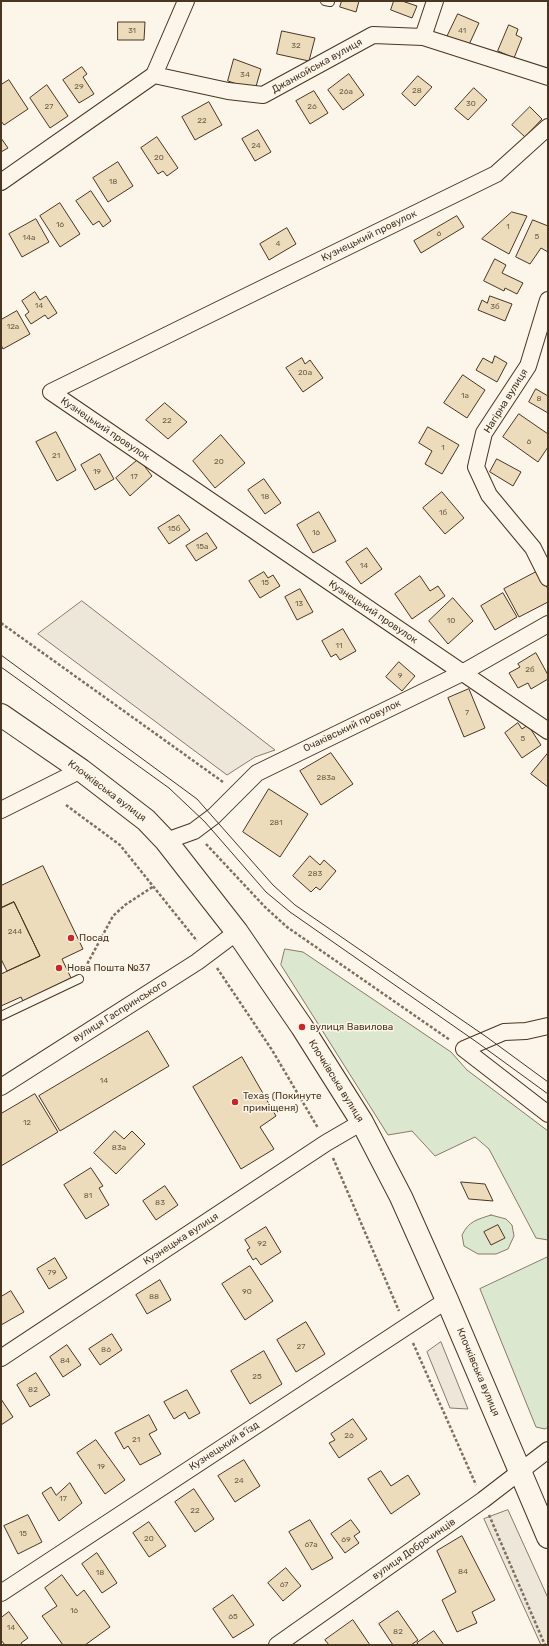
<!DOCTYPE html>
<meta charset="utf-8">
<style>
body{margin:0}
#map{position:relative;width:549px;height:1646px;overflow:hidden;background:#fbf6e9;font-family:Rubik,sans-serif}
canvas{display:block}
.frame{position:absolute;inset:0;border:2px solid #4a3520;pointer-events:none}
</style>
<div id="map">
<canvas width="549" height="1646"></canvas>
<div class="frame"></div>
</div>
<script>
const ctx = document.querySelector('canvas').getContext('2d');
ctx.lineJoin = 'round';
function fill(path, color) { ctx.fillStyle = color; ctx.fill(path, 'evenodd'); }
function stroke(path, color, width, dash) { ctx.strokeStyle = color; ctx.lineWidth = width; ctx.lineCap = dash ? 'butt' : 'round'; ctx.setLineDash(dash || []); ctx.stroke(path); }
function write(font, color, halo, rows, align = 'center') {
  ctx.font = font + ' Rubik,sans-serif'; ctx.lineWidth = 3; ctx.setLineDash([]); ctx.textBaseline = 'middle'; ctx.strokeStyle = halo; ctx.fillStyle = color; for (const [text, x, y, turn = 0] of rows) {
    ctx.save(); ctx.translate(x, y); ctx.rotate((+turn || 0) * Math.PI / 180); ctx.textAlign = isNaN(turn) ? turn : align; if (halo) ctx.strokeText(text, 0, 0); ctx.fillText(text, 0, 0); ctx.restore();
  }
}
const green = new Path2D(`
 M 285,949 L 303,952 L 451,1052 L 467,1070 L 548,1131 L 548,1240 L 536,1238 L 489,1149 L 475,1137 L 435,1156 L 412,1131 L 388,1135 L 281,965 Z
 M 491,1215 L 506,1219 L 512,1225 L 514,1236 L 508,1249 L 496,1254 L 478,1254 L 464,1246 L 462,1235 C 469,1221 476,1220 491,1215 Z
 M 548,1257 L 548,1427 L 545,1429 L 536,1427 L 480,1289 Z`);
const parking = new Path2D(`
 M 82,601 L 275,750 L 255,757 L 227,775 L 38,634 Z
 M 441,1342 L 468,1409 L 450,1408 L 427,1352 Z
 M 508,1510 L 548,1598 L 548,1645 L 541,1645 L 484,1519 Z`);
const building = new Path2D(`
 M 342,1 L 359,1 L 356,12 L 340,7 Z
 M 394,1 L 402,1 L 417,6 L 412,18 L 391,10 Z
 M 458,14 L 479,23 L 467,49 L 446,39 Z
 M 118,22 L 145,22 L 144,40 L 118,40 Z
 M 509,25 L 518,29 L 516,35 L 522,38 L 514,58 L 498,51 Z
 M 282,31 L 315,38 L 309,61 L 277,54 Z
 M 234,59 L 261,69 L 255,90 L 228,81 Z
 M 82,67 L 87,74 L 83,77 L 94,94 L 79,103 L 63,80 Z
 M 349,74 L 364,95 L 343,110 L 328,90 Z
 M 418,76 L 432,87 L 415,106 L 402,94 Z
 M 9,80 L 28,109 L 4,125 L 1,121 L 1,85 Z
 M 47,85 L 68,116 L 50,128 L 30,98 Z
 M 474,88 L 487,100 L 468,120 L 455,109 Z
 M 314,91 L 328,113 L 310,124 L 296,101 Z
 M 209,102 L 222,125 L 195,140 L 182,117 Z
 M 530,107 L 542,119 L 525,137 L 512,125 Z
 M 258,130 L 271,152 L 255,161 L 242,139 Z
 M 157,137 L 178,168 L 167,176 L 163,171 L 158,174 L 141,148 Z
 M 1,138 L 8,148 L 1,152 Z
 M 118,162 L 133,186 L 108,202 L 93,178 Z
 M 91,191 L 111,221 L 103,227 L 99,221 L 93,225 L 76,201 Z
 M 60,203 L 80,234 L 60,247 L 40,216 Z
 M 512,212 L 527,216 L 509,254 L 482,239 Z
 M 457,216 L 464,227 L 421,253 L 414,241 Z
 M 36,219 L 49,242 L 22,257 L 9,234 Z
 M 533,220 L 548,226 L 548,252 L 541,248 L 530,264 L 516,257 Z
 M 287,228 L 296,244 L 269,260 L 260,244 Z
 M 495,259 L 506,265 L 502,273 L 523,283 L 517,294 L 505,288 L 504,291 L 484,281 Z
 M 35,292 L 40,300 L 46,296 L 57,313 L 48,319 L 45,315 L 31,324 L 25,315 L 29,312 L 22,301 Z
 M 490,296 L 512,304 L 505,321 L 478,310 L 482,300 L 487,303 Z
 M 17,311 L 30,334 L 3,349 L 1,345 L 1,320 Z
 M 495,356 L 507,363 L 497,382 L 476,370 L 483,358 L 492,363 Z
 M 302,358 L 305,364 L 310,360 L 323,378 L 303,392 L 286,368 Z
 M 463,375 L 485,390 L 467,418 L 444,403 Z
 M 536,389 L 548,396 L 548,413 L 529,402 Z
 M 165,403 L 187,422 L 168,439 L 146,420 Z
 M 519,414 L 548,434 L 548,447 L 538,462 L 503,437 Z
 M 428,427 L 459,445 L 442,474 L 425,464 L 432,451 L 419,443 Z
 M 56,432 L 76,470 L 57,481 L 36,442 Z
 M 221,435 L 245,463 L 215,488 L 193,461 Z
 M 100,454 L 114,479 L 95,490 L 81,465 Z
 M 139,459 L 152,476 L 130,496 L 116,478 Z
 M 497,459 L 521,472 L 513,486 L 490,472 Z
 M 264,479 L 281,503 L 265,514 L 248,490 Z
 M 442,492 L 464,518 L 445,534 L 423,508 Z
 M 319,512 L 336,541 L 313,553 L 297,525 Z
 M 179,515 L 190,530 L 169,544 L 158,528 Z
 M 207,533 L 217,548 L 196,561 L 186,546 Z
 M 367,548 L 382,569 L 361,584 L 346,562 Z
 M 538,571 L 548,589 L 548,602 L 519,617 L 504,589 Z
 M 264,572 L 268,578 L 273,575 L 280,586 L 260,598 L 249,581 Z
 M 420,576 L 430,591 L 438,586 L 445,596 L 412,619 L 395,594 Z
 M 300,589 L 313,612 L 297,620 L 285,597 Z
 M 503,593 L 517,617 L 495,630 L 481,606 Z
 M 453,598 L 473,621 L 448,644 L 429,621 Z
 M 343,629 L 356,651 L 340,660 L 336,654 L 331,657 L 322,641 Z
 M 536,653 L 548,675 L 548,679 L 531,689 L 528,683 L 518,688 L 509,673 L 520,667 L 518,664 Z
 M 399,662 L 415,676 L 402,691 L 386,677 Z
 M 469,689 L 485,728 L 464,737 L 448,698 Z
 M 518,723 L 522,729 L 528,725 L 541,745 L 522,758 L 505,733 Z
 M 331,753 L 353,784 L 321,805 L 300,771 Z
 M 548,753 L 548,787 L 531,774 Z
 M 269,789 L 308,814 L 280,857 L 243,832 Z
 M 310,856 L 320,865 L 324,860 L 336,871 L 320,890 L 316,887 L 311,892 L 293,876 Z
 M 43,866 L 83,949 L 62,959 L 71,978 L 23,1001 L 21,997 L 1,1006 L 1,974 L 40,956 L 14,902 L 1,908 L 1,886 Z
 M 14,902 L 40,956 L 7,971 L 1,959 L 1,908 Z
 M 148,1031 L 169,1066 L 60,1131 L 39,1096 Z
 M 242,1057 L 276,1116 L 260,1127 L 274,1149 L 241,1169 L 193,1087 Z
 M 35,1094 L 58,1132 L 1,1166 L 1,1114 Z
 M 115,1131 L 124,1139 L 132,1131 L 145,1144 L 116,1174 L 94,1153 Z
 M 91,1168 L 103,1186 L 99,1188 L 109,1205 L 86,1219 L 64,1185 Z
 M 461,1182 L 485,1184 L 493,1201 L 469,1199 Z
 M 165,1186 L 178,1205 L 156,1220 L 143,1201 Z
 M 498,1225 L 505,1238 L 491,1245 L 484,1232 Z
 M 266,1227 L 281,1252 L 261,1265 L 256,1258 L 253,1260 L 247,1250 L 250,1248 L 245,1240 Z
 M 55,1258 L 67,1278 L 49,1289 L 37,1269 Z
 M 250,1266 L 273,1301 L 245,1320 L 222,1284 Z
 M 160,1280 L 171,1300 L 147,1314 L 136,1295 Z
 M 11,1291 L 24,1312 L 1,1325 L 1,1297 Z
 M 306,1322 L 325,1354 L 296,1372 L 277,1340 Z
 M 112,1334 L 122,1350 L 100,1365 L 89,1349 Z
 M 67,1345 L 81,1365 L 63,1377 L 50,1357 Z
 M 264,1351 L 282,1384 L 250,1404 L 231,1371 Z
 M 36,1373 L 50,1395 L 30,1407 L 17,1385 Z
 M 187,1390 L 200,1413 L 189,1419 L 185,1412 L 174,1419 L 164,1402 Z
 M 1,1399 L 13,1417 L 1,1425 Z
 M 149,1415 L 157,1430 L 149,1434 L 161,1454 L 140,1465 L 128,1446 L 124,1449 L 115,1433 Z
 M 353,1419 L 367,1439 L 339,1458 L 329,1443 L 335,1440 L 331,1434 Z
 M 96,1440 L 125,1480 L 105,1494 L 77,1453 Z
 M 244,1460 L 260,1486 L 235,1502 L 218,1476 Z
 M 381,1471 L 391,1486 L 408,1475 L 420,1494 L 391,1514 L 368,1479 Z
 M 70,1483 L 82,1503 L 59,1521 L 42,1493 L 51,1487 L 56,1495 Z
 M 194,1489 L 214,1519 L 195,1532 L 175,1502 Z
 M 28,1515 L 42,1542 L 18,1554 L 4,1526 Z
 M 310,1520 L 333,1558 L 312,1570 L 289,1532 Z
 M 351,1520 L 360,1532 L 354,1536 L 359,1543 L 345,1553 L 331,1534 Z
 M 149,1522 L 166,1546 L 149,1557 L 133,1533 Z
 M 462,1536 L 495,1600 L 472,1612 L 477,1623 L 457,1632 L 442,1600 L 456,1592 L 437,1551 Z
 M 97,1553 L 117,1583 L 102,1593 L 82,1564 Z
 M 286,1568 L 301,1586 L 283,1601 L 268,1583 Z
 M 62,1575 L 77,1596 L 84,1590 L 110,1627 L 85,1645 L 63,1645 L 42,1616 L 57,1606 L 45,1588 Z
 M 233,1595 L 254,1625 L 233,1638 L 213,1609 Z
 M 398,1611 L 418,1640 L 411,1645 L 393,1645 L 379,1624 Z
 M 9,1612 L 28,1638 L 21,1643 L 22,1645 L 5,1645 L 1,1640 L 1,1618 Z
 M 353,1620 L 370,1645 L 329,1645 L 325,1640 Z
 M 434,1631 L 444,1645 L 419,1645 L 417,1643 Z`);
const path = new Path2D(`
 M 1,623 L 223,782
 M 66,805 L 120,845 L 197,941
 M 206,844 L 265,907 L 287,927 L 450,1040
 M 85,968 L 113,916 L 125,905 L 154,886
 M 217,968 L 272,1050 L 318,1128
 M 333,1158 L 399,1311
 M 413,1343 L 476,1485
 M 489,1515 L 545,1645`);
const lane = new Path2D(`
 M 325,1 L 330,2
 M 1,1016 L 79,979`);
const street = new Path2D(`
 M 423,37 L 435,1
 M 154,75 L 228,91 L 263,95 L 373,35 L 423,37 L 548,77
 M 548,127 L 496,174 L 51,392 L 548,731
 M 1,182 L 154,75 L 186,1
 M 548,300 L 528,366 L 484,433 L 476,467 L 489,495 L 533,548 L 548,578
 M 1,810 L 81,770
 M 166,841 L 194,831 L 214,816 L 257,773 L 462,673 L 548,624
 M 548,1026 L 526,1031 L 504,1032 L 464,1049 L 548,1114
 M 1,1087 L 197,962 L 237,932
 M 1,1358 L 326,1143 L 362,1122
 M 1,1593 L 447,1300
 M 277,1645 L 483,1500 L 548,1450`);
const primary = new Path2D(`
 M 1,715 L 81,770 L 146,820 L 166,841 L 237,932 L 302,1027 L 362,1122 L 401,1197 L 447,1300 L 548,1537`);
const tram = new Path2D(`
 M 1,655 L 197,799 L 273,885 L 295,905 L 488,1038 L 548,1082
 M 1,667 L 169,788 L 205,822 L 266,892 L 290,912 L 478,1043 L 548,1094`);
const markers = [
 [71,938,4,"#c62828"],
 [59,968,4,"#c62828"],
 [302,1027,4,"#c62828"],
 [235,1102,4,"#c62828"]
];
const numberNames = [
 ["31",132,31],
 ["41",462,31],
 ["32",296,46],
 ["34",245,75],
 ["29",79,87],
 ["28",417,91],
 ["26а",346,92],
 ["30",471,104],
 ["27",49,107],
 ["26",312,107],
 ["22",202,121],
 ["24",256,146],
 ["20",159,158],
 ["18",113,182],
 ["16",60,225],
 ["1",508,227],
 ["6",439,234],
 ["5",537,237],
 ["14а",29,238],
 ["4",278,244],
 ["14",39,306],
 ["3б",495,307],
 ["12а",13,327],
 ["20а",305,373],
 ["1а",465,396],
 ["8",539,399],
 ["22",167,421],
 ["6",529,442],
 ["1",443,448],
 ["21",56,456],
 ["20",219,462],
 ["19",97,472],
 ["17",134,477],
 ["18",265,497],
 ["1б",443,513],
 ["15б",174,529],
 ["16",316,533],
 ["15а",202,547],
 ["14",364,566],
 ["15",265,583],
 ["13",299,604],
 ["10",451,621],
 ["11",339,646],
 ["2б",530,670],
 ["9",400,676],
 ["7",467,713],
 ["5",523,739],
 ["283а",326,778],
 ["281",276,823],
 ["283",315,874],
 ["244",15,932],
 ["14",104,1081],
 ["12",27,1123],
 ["83а",119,1148],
 ["81",88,1196],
 ["83",160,1203],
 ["92",262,1244],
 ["79",52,1273],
 ["90",247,1292],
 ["88",154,1297],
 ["27",301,1347],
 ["86",106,1350],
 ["84",65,1361],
 ["25",257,1377],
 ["82",33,1390],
 ["26",349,1436],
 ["21",136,1440],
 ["19",101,1467],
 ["24",239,1481],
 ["17",63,1499],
 ["22",195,1511],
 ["15",23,1534],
 ["20",149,1539],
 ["69",346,1540],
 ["67а",311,1545],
 ["84",463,1572],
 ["18",100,1573],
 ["67",284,1585],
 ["16",74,1611],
 ["65",233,1617],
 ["14",11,1628],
 ["82",398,1632]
];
const streetNames = [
 ["Джанкойська вулиця",317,66,-29],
 ["Кузнецький провулок",369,236,-26],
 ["Нагірна вулиця",506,401,-58],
 ["Кузнецький провулок",105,429,34],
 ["Кузнецький провулок",373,612,34],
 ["Очаківський провулок",352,726,-26],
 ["Клочківська вулиця",107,791,37],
 ["вулиця Гаспринського",120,1011,-32],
 ["Клочківська вулиця",336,1081,58],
 ["Кузнецька вулиця",181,1239,-33],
 ["Клочківська вулиця",478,1372,67],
 ["Кузнецький в’їзд",224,1446,-33],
 ["вулиця Доброчинців",414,1549,-35]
];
const poiNames = [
 ["Посад",79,938],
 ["Нова Пошта №37",67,968],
 ["вулиця Вавилова",310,1027],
 ["Texas (Покинуте",243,1096],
 ["приміщеня)",243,1108]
];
fill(green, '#dce7d0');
stroke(green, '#887966', 1);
fill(parking, '#ede7d9');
stroke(parking, '#887966', 1);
fill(building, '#ecdcbc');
stroke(building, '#4a3520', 1);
stroke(lane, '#4a3520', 10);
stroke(street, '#4a3520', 18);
stroke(primary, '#4a3520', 24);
stroke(path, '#7f6f5c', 2.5, [3, 2]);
stroke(lane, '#fbf6e9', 8);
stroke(street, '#fbf6e9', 16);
stroke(primary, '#fbf6e9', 22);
stroke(tram, '#4a3520', 1);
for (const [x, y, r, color] of markers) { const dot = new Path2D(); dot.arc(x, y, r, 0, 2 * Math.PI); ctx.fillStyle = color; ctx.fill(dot); stroke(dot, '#fbf6e9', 1.5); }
write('8px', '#725f47', null, numberNames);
write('10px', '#4a3520', '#fbf6e9', streetNames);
write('10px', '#4a3520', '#fbf6e9', poiNames, 'left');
</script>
